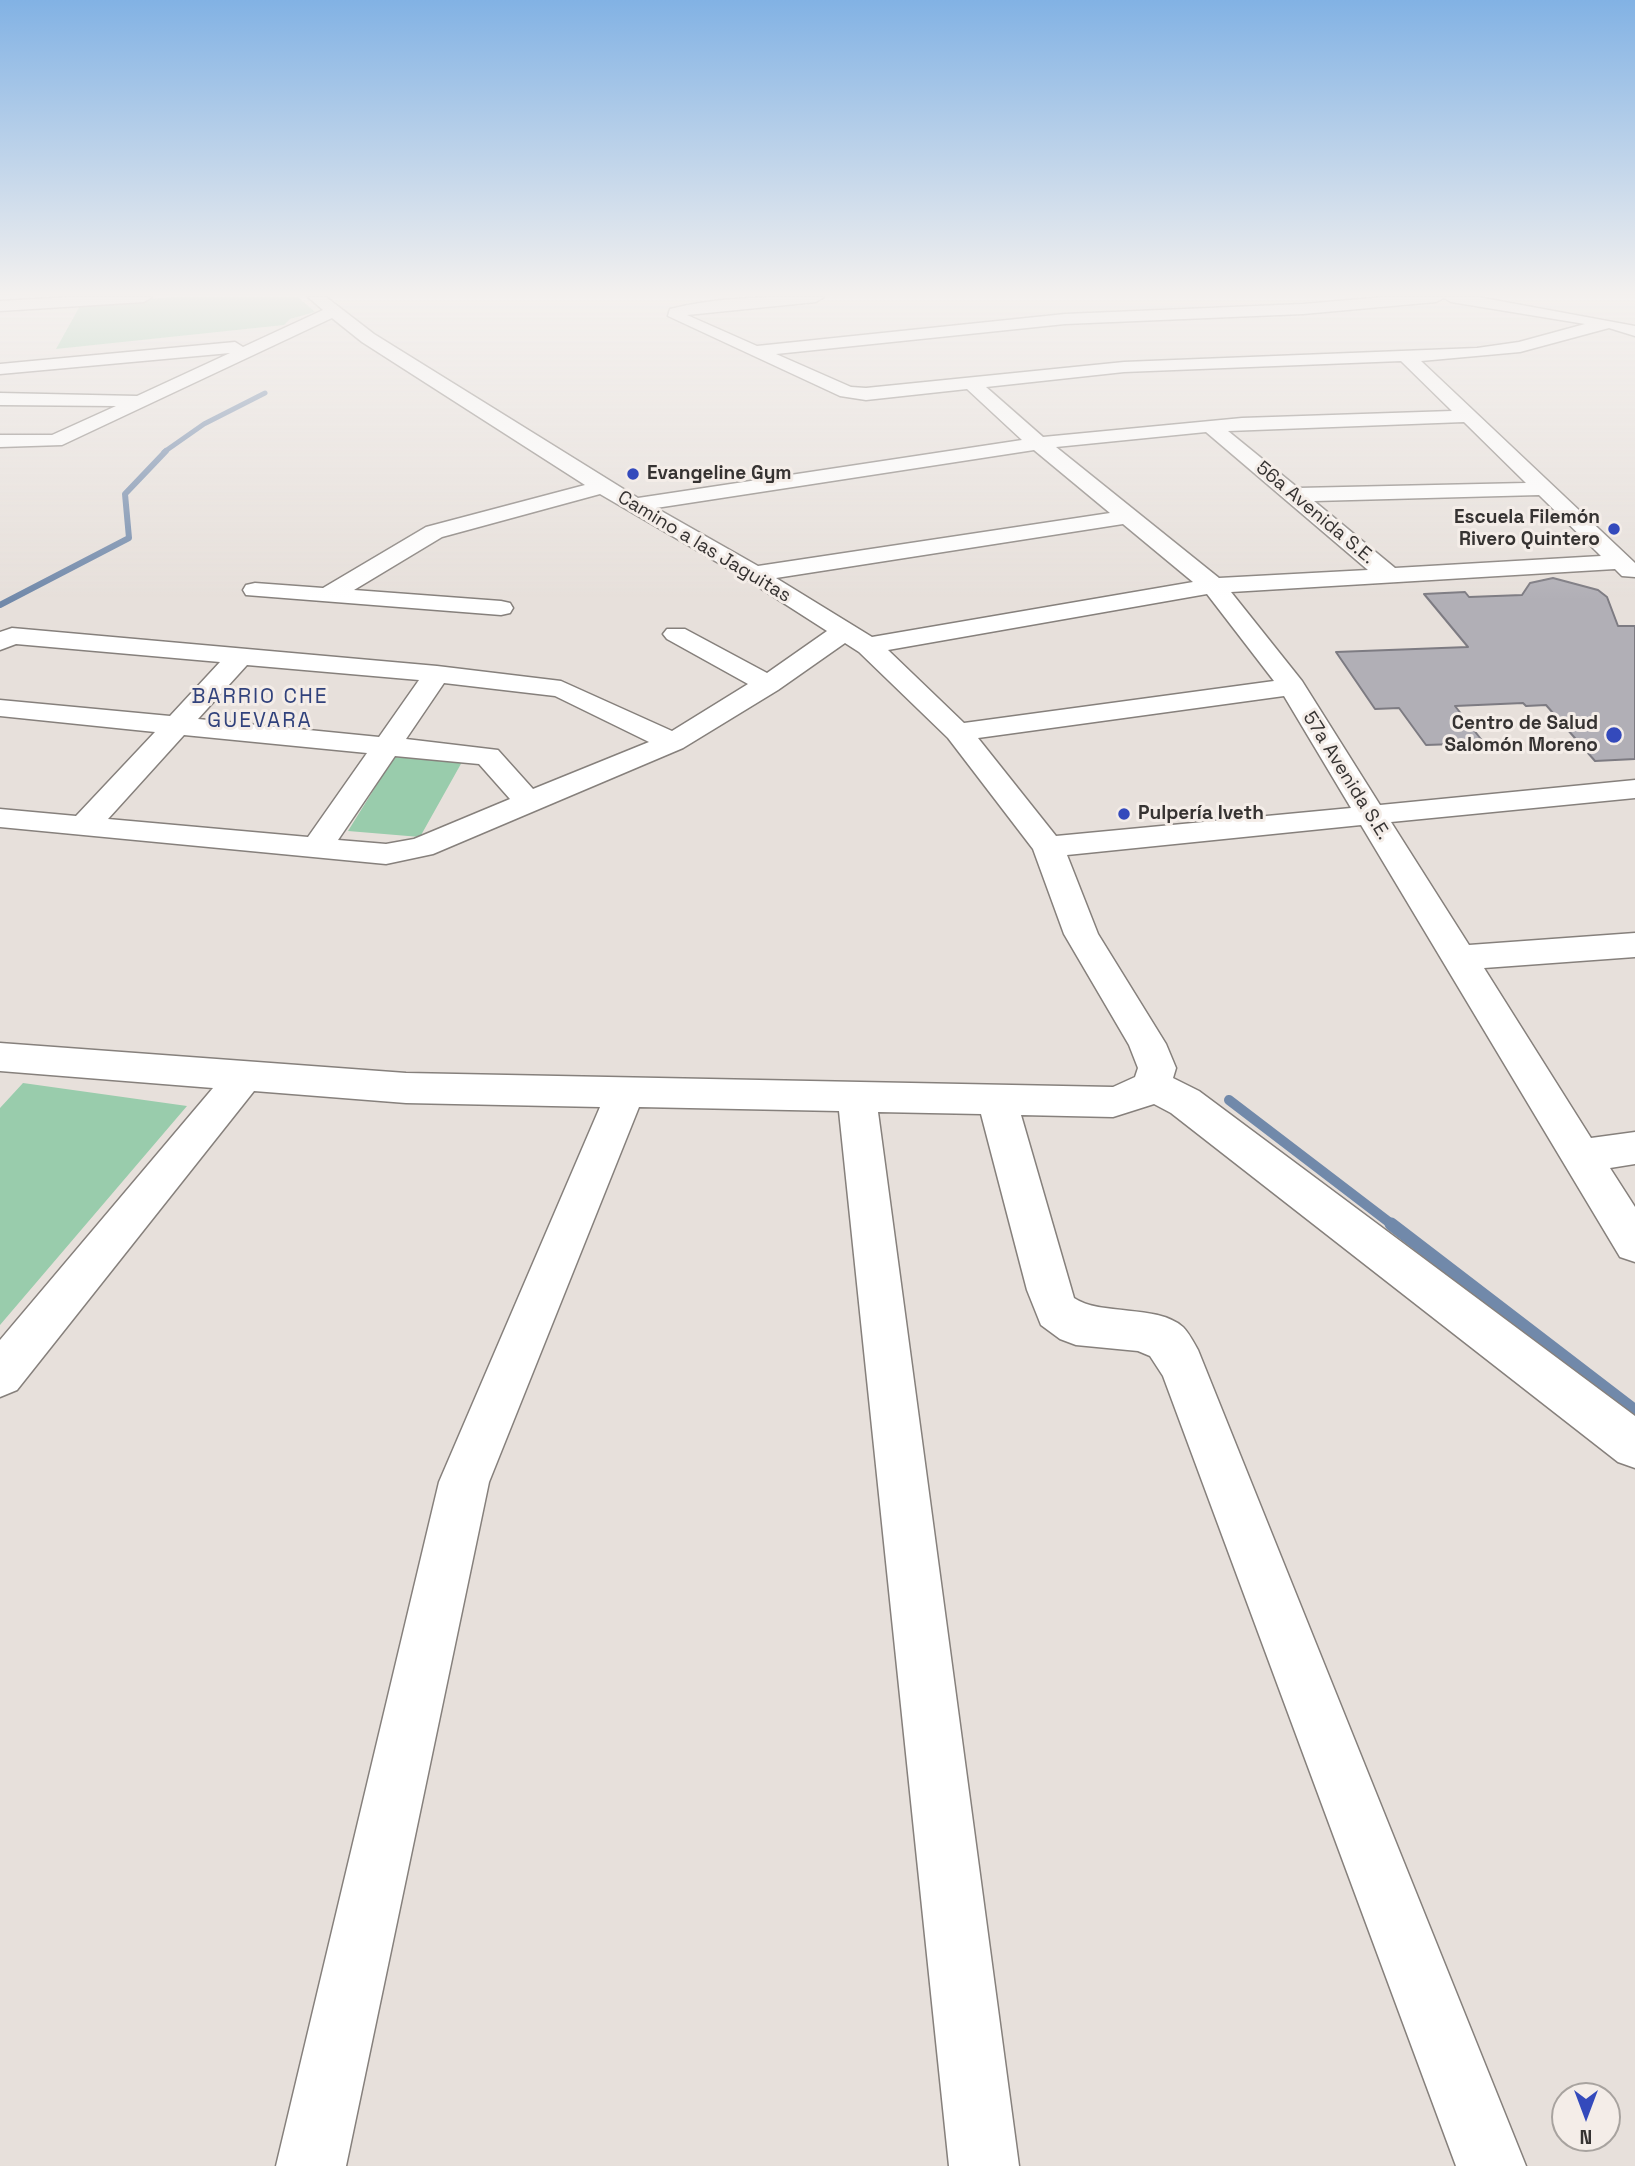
<!DOCTYPE html>
<meta charset="utf-8">
<style>
body{margin:0}
#map{position:relative;width:1635px;height:2166px;overflow:hidden;background:#e7e0db;font-family:"Space Grotesk",sans-serif}
canvas{display:block}
.north{position:absolute;left:1551px;top:2082px;width:70px;height:70px;box-sizing:border-box;background:#f4ede8;border:2px solid #a8a39f;border-radius:50%;rotate:180deg;font-size:19px;font-weight:700;line-height:28px;text-align:center;color:#363332}
.north::after{content:'';display:block;margin:auto;width:24px;height:32px;background:#344abc;clip-path:polygon(50% 0,100% 100%,50% 72%,0 100%)}
</style>
<div id="map">
<canvas width="1635" height="2166"></canvas>
<div class="north">N</div>
</div>
<script>
const ctx = document.querySelector('canvas').getContext('2d');
ctx.lineJoin = 'round';
function fill(path, color) { ctx.fillStyle = color; ctx.fill(path, 'evenodd'); }
function stroke(path, color, width, dash) { ctx.strokeStyle = color; ctx.lineWidth = width; ctx.lineCap = dash ? 'butt' : 'round'; ctx.setLineDash(dash || []); ctx.stroke(path); }
function write(font, color, halo, rows, align = 'center') {
  ctx.font = font + ' "Space Grotesk",sans-serif'; ctx.lineWidth = 6; ctx.setLineDash([]); ctx.textBaseline = 'middle'; ctx.strokeStyle = halo; ctx.fillStyle = color; for (const [text, x, y, turn = 0] of rows) {
    ctx.save(); ctx.translate(x, y); ctx.rotate((+turn || 0) * Math.PI / 180); ctx.textAlign = isNaN(turn) ? turn : align; if (halo) ctx.strokeText(text, 0, 0); ctx.fillText(text, 0, 0); ctx.restore();
  }
}
const green = new Path2D(`
 M 173,297 L 298,297 L 315,312 L 290,319 L 284,325 L 56,349 L 81,304 Z
 M 394,757 L 462,762 L 420,837 L 348,831 Z
 M 23,1083 L 187,1106 L 0,1325 L 0,1108 Z`);
const streamFar3 = new Path2D(`
 M 164,452 L 204,424 L 265,393`);
const streamFar2 = new Path2D(`
 M 0,605 L 129,538 L 125,494 L 166,451`);
const streamFar1 = new Path2D(`
 M 1229,1100 L 1394,1226`);
const stream = new Path2D(`
 M 1391,1224 L 1635,1411`);
const building = new Path2D(`
 M 1553,578 L 1598,590 L 1607,597 L 1618,626 L 1635,626 L 1635,759 L 1595,761 L 1546,705 L 1526,706 L 1523,703 L 1455,706 L 1484,743 L 1426,745 L 1399,708 L 1375,709 L 1336,652 L 1468,647 L 1424,594 L 1465,592 L 1469,597 L 1522,595 L 1530,583 Z`);
const minor = new Path2D(`
 M 71,297 L 152,297 L 144,302 L 0,311 L 0,301 Z
 M 308,297 L 326,297 L 374,334 L 638,498 L 1022,440 L 967,389 L 866,400 L 840,396 L 668,316 L 670,309 C 720,296 773,297 824,297 L 816,302 L 687,315 L 757,346 L 1065,314 L 1303,304 L 1385,297 L 1478,297 L 1635,326 L 1635,336 L 1609,328 L 1520,352 L 1421,361 L 1635,563 L 1635,577 L 1622,576 L 1615,569 L 1231,592 L 1302,681 L 1380,805 L 1635,780 L 1635,798 L 1391,822 L 1469,945 L 1635,933 L 1635,957 L 1484,968 L 1591,1138 L 1635,1132 L 1635,1164 L 1610,1168 L 1635,1207 L 1635,1262 L 1620,1257 L 1361,825 L 1067,855 L 1098,934 L 1166,1044 L 1176,1068 L 1173,1078 L 1199,1091 L 1635,1416 L 1635,1468 L 1618,1462 L 1171,1113 L 1154,1104 L 1113,1117 L 1021,1115 L 1074,1298 C 1100,1316 1157,1304 1183,1327 C 1189,1333 1194,1343 1198,1350 L 1526,2166 L 1456,2166 L 1163,1376 L 1150,1356 L 1138,1351 L 1076,1345 L 1060,1339 L 1041,1325 L 1027,1290 L 981,1114 L 878,1112 L 1019,2166 L 949,2166 L 839,1111 L 639,1107 L 489,1482 L 346,2166 L 276,2166 L 439,1482 L 600,1107 L 406,1103 L 254,1091 L 17,1390 L 0,1397 L 0,1340 L 213,1088 L 0,1071 L 0,1043 L 406,1073 L 1113,1087 L 1135,1077 L 1138,1068 L 1129,1045 L 1064,934 L 1033,849 L 948,738 L 859,652 L 845,643 L 778,690 L 683,748 L 433,854 L 386,864 L 0,827 L 0,809 L 76,816 L 155,732 L 0,716 L 0,700 L 170,716 L 220,662 L 16,644 L 0,650 L 0,632 L 12,628 L 437,666 L 561,681 L 672,731 L 748,684 L 667,639 L 663,634 L 667,629 L 685,629 L 767,673 L 827,631 L 746,579 L 600,494 L 442,537 L 354,590 L 501,601 L 510,603 L 513,608 L 510,613 L 501,615 L 246,595 L 243,590 L 246,585 L 255,583 L 323,588 L 426,527 L 585,485 L 362,342 L 332,318 L 62,445 L 0,447 L 0,435 L 52,435 L 116,406 L 0,405 L 0,393 L 137,396 L 230,353 L 0,374 L 0,364 L 235,342 L 243,347 L 323,310 ZM 1444,298 L 1451,302 L 1585,324 L 1519,342 L 1477,348 L 1124,362 L 866,388 L 851,387 L 776,354 L 1065,324 L 1303,314 L 1436,302 ZM 1401,361 L 1452,411 L 1242,418 L 1043,437 L 986,387 L 1124,372 ZM 1464,422 L 1526,483 L 1298,488 L 1228,431 ZM 1206,432 L 1368,570 L 1219,578 L 1056,447 ZM 1034,450 L 1110,513 L 758,566 L 656,508 ZM 1539,495 L 1601,556 L 1395,568 L 1314,501 ZM 1123,524 L 1193,582 L 872,637 L 776,578 ZM 1207,594 L 1274,681 L 964,723 L 888,650 ZM 247,665 L 419,680 L 379,737 L 198,719 ZM 444,683 L 555,696 L 649,742 L 533,789 L 498,750 L 406,739 ZM 1284,696 L 1351,808 L 1056,836 L 978,738 ZM 184,735 L 367,753 L 308,837 L 108,819 ZM 395,756 L 479,764 L 510,799 L 414,839 L 386,844 L 338,840 Z`);
const markers = [
 [633,474,7,"#344abc"],
 [1614,529,7,"#344abc"],
 [1614,735,9,"#344abc"],
 [1124,814,7,"#344abc"]
];
const farPoinames = [
 ["Evangeline Gym",647,474],
 ["Escuela Filemón",1600,518,"right"],
 ["Rivero Quintero",1600,540,"right"],
 ["Centro de Salud",1598,724,"right"],
 ["Salomón Moreno",1598,746,"right"],
 ["Pulpería Iveth",1138,814]
];
const farStreetnames = [
 ["56a Avenida S.E.",1315,513,40],
 ["Camino a las Jaguitas",704,547,31],
 ["57a Avenida S.E.",1346,776,58]
];
const farNeighbourhoodnames = [
 ["BARRIO CHE",260,697],
 ["GUEVARA",260,721]
];
fill(green, '#99ccac');
stroke(streamFar3, '#7189aa', 5);
stroke(streamFar2, '#7189aa', 6);
stroke(streamFar1, '#7189aa', 10);
stroke(stream, '#7189aa', 13);
fill(building, '#b1afb6');
stroke(building, '#7d7b82', 2);
stroke(minor, '#86807c', 3);
fill(minor, '#fff');
const sky = ctx.createLinearGradient(0, 0, 0, 600);
sky.addColorStop(0, '#82b2e4');
sky.addColorStop(0.49, '#f4f1ef');
sky.addColorStop(1, '#f4f1ef00');
ctx.fillStyle = sky;
ctx.fillRect(0, 0, 1635, 600);
for (const [x, y, r, color] of markers) { const dot = new Path2D(); dot.arc(x, y, r, 0, 2 * Math.PI); ctx.fillStyle = color; ctx.fill(dot); stroke(dot, '#f4ede8', 2.5); }
write('bold 19px', '#363332', '#f4ede8', farPoinames, 'left');
write('19px', '#363332', '#f4ede8', farStreetnames);
ctx.letterSpacing = '2px';
write('21px', '#31427c', '#f4ede8', farNeighbourhoodnames);
ctx.letterSpacing = '0px';
</script>
